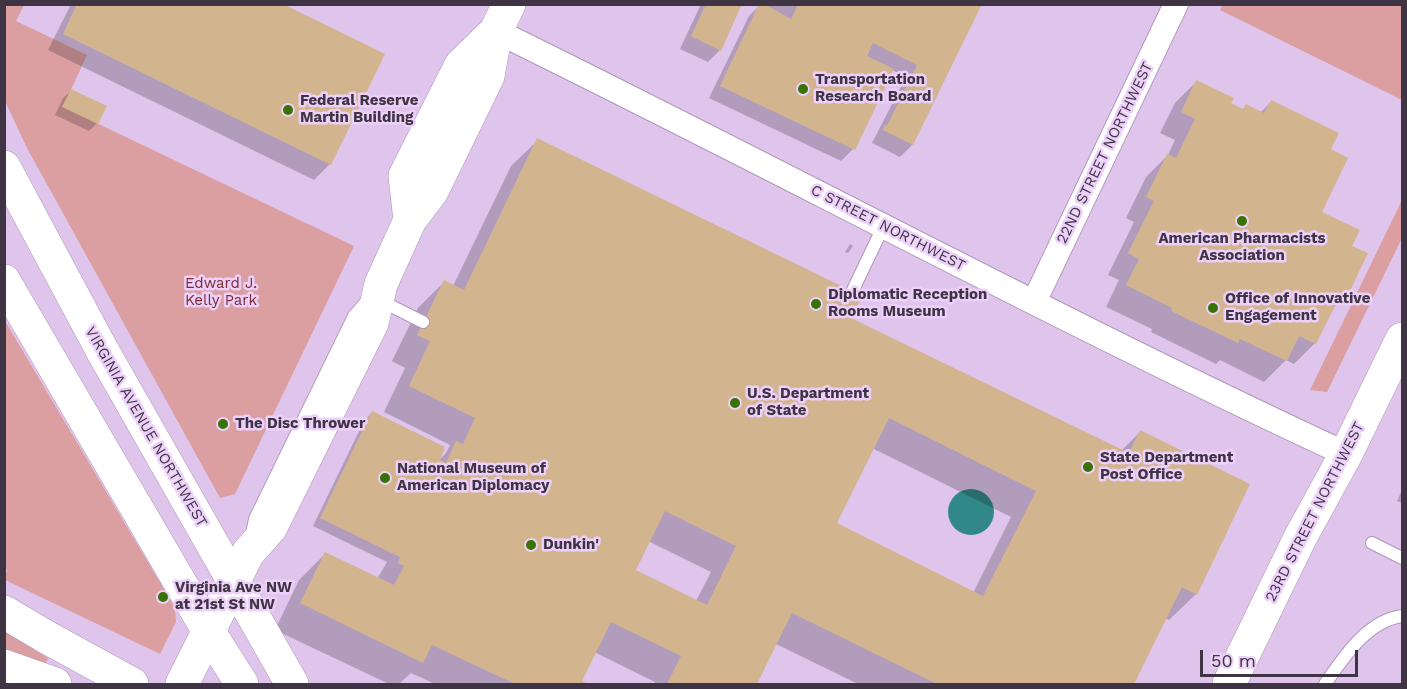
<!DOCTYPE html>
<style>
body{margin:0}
#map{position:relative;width:1407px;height:689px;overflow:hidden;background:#dfc4eb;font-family:"Work Sans",sans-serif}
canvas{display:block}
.frame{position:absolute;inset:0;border:6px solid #3f3444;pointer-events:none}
.scale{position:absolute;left:1200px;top:650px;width:158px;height:27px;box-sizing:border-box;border:3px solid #3f3444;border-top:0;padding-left:8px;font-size:18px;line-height:21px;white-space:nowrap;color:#3f3444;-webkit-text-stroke:4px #ecd0f9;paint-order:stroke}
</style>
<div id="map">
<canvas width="1407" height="689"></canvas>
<div class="frame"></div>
<div class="scale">50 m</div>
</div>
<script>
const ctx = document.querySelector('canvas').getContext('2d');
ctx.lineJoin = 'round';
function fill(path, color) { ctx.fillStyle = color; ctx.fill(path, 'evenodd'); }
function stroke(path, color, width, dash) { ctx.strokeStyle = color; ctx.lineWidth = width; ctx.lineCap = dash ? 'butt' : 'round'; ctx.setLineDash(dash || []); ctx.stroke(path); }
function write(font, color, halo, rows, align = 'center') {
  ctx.font = font + ' "Work Sans",sans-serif'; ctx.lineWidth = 5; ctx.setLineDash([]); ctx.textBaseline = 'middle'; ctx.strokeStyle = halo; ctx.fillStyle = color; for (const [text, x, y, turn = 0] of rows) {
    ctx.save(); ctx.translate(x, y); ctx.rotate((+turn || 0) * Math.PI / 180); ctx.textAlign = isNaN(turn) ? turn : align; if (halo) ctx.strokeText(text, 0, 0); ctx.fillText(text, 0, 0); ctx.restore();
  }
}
const green = new Path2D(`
 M 1223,4 L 1402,5 L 1402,100 L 1220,10 Z
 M 5,5 L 24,5 L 16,21 L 87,55 L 63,107 L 354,246 L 235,494 L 220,498 L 27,148 L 5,101 Z
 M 1402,200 L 1402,238 L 1327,392 L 1310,390 Z
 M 5,321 L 175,608 L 176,622 L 160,654 L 5,580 L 7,569 L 4,568 Z
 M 4,630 L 48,658 L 44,667 L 5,654 Z`);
const water = new Path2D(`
 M948 512a23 23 0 1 1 46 0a23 23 0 1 1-46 0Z`);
const shadow = new Path2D(`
 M 71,4 L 280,4 L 330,164 L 314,180 L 48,50 Z
 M 701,4 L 741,4 L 720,50 L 708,62 L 680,49 Z
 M 757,4 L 981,4 L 912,145 L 900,157 L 872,143 L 906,77 L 892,70 L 853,149 L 841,161 L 709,98 L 749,16 L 759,6 Z
 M 1196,82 L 1242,110 L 1260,113 L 1271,102 L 1329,150 L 1320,212 L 1350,246 L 1347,294 L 1331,310 L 1315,343 L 1294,364 L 1286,360 L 1264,382 L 1220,360 L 1216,364 L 1151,332 L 1152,329 L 1106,307 L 1119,280 L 1108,275 L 1134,222 L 1126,218 L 1146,177 L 1168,155 L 1175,140 L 1160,133 L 1175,103 Z
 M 71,91 L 97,123 L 89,131 L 55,115 L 63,98 Z
 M 538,140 L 849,319 L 1121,451 L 1140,432 L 1196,594 L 1169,620 L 1165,618 L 1134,684 L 858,684 L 776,644 L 755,684 L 654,684 L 655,682 L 594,652 L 580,682 L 585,684 L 435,684 L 411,673 L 399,684 L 389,684 L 275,630 L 299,580 L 325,554 L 377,579 L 387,562 L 313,526 L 364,421 L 372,413 L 437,462 L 446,453 L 450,445 L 384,412 L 405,368 L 392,361 L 418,308 L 444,282 L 453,286 L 511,166 ZM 872,448 L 1011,517 L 973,593 L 835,524 ZM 648,541 L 711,572 L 696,601 L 634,570 Z
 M 850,244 L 853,246 L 848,253 L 845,252 Z
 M 1402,490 L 1402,503 L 1397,501 Z`);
const building = new Path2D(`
 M 77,4 L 283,4 L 385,54 L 331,165 L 63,34 Z
 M 706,4 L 742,4 L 721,51 L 691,36 Z
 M 759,4 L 764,4 L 791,19 L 797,7 L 793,4 L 982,4 L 913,145 L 883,130 L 885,125 L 887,126 L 917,65 L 873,43 L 867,56 L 894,69 L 855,150 L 720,86 Z
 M 1196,80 L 1234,98 L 1231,103 L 1243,109 L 1246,104 L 1264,113 L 1271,100 L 1339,133 L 1331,149 L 1348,158 L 1322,212 L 1360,230 L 1352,246 L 1368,253 L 1348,295 L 1342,292 L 1316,344 L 1299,336 L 1287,361 L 1240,339 L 1238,343 L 1171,311 L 1172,308 L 1126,285 L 1139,259 L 1128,253 L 1154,201 L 1146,197 L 1167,154 L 1176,158 L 1195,119 L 1181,112 Z
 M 71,89 L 107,106 L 98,124 L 62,107 Z
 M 537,138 L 862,296 L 851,318 L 1129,453 L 1140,430 L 1250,484 L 1197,595 L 1182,587 L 1134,684 L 937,684 L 792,613 L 757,684 L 667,684 L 681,656 L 611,622 L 582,681 L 588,684 L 515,684 L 432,645 L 423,663 L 300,603 L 325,552 L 394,585 L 401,572 L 404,566 L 398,563 L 400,557 L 320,518 L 372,411 L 445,447 L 440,460 L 446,463 L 456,441 L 463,444 L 475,418 L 409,386 L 430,341 L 417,335 L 444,280 L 464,290 ZM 889,418 L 1036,491 L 983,596 L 837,523 ZM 665,511 L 736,546 L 707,605 L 636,570 Z`);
const lane = new Path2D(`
 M 852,292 L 884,225
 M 379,300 L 423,322
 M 252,534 L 255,519 L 354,316 L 367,301
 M 1372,543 L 1402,558
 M 1325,684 C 1344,657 1367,621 1402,616`);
const street = new Path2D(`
 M 496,31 C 780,170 1059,321 1346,454
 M 1034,302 L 1176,4`);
const secondary = new Path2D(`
 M 410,220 L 405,176 L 461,65 L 496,31
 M 182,684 L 248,553 L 271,527 L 372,323 L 381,284 L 410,220 L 432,191 L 488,76 L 496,31 L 509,4`);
const primary = new Path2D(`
 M 4,167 L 102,350 L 292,684
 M 4,281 L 209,632 L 242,684
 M 1229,684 L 1300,538 L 1346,454 L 1402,339`);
const highway = new Path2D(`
 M 4,612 L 48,638 L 132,684
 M 4,666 L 55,684`);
const markers = [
 [803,89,6,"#377203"],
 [288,110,6,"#377203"],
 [1242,221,6,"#377203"],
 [816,304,6,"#377203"],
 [1213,308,6,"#377203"],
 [735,403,6,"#377203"],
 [223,424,6,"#377203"],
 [1088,467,6,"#377203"],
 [385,478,6,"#377203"],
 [531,545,6,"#377203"],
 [163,597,6,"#377203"]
];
const poiNames = [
 ["Transportation",815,80],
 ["Research Board",815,97],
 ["Federal Reserve",300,101],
 ["Martin Building",300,118],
 ["American Pharmacists",1242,239,"center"],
 ["Association",1242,256,"center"],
 ["Diplomatic Reception",828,295],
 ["Rooms Museum",828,312],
 ["Office of Innovative",1225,299],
 ["Engagement",1225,316],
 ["U.S. Department",747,394],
 ["of State",747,411],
 ["The Disc Thrower",235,424],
 ["State Department",1100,458],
 ["Post Office",1100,475],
 ["National Museum of",397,469],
 ["American Diplomacy",397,486],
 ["Dunkin'",543,545],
 ["Virginia Ave NW",175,588],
 ["at 21st St NW",175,605]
];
const streetNames = [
 ["22ND STREET NORTHWEST",1105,153,-64],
 ["C STREET NORTHWEST",888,228,27],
 ["VIRGINIA AVENUE NORTHWEST",146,427,60],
 ["23RD STREET NORTHWEST",1315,512,-63]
];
const parkNames = [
 ["Edward J.",221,284],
 ["Kelly Park",221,301]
];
fill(green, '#db9fa2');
fill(water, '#328888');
fill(shadow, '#0003');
fill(building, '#d2b58e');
stroke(lane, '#b096bc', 14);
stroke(street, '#b096bc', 26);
stroke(secondary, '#b096bc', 34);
stroke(primary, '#b096bc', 34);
stroke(highway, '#b096bc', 34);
stroke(lane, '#fff', 12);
stroke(street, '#fff', 24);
stroke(secondary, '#fff', 33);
stroke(primary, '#fff', 33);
stroke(highway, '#fff', 33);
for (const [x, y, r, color] of markers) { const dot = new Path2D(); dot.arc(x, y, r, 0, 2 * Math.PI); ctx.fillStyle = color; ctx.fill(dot); stroke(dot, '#ecd0f9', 2); }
write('bold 15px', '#3f3444', '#ecd0f9', poiNames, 'left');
write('15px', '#3f3444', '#ecd0f9', streetNames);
write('15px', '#7b2b36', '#ecd0f9', parkNames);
</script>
